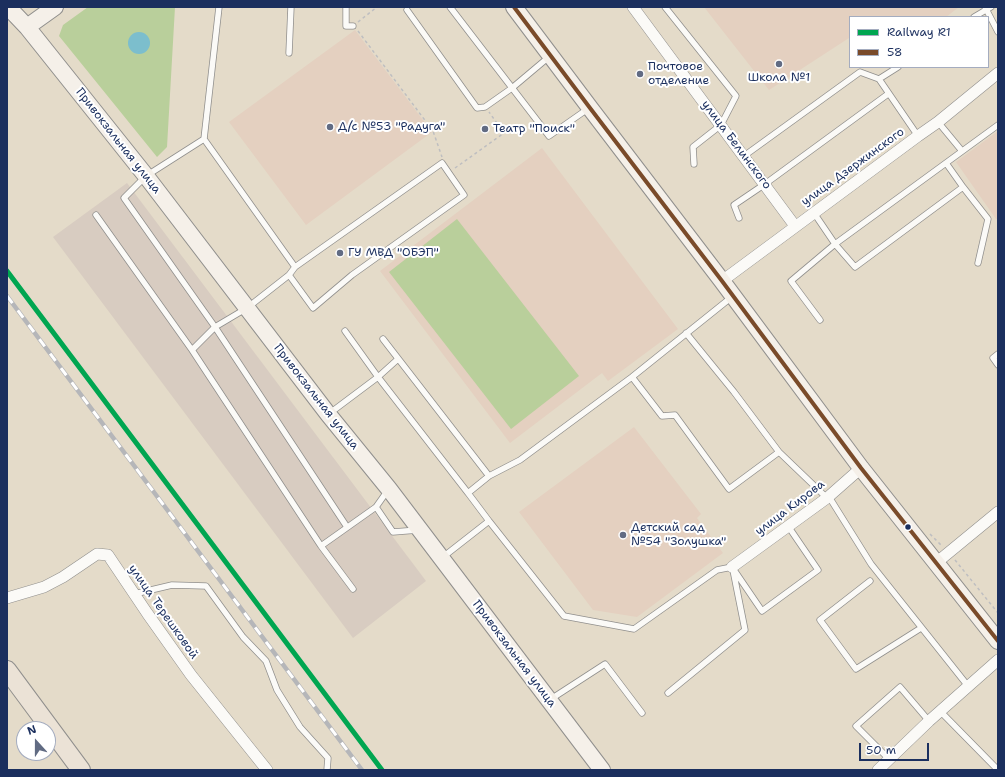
<!DOCTYPE html>
<meta charset="utf-8">
<style>
body{margin:0}
#map{position:relative;width:1005px;height:777px;overflow:hidden;background:#e4dbc9;font-family:"Shantell Sans",sans-serif}
canvas{display:block}
.frame{position:absolute;inset:0;border:8px solid #1b2f5e;pointer-events:none}
.legend{position:absolute;left:849px;top:16px;width:140px;height:52px;box-sizing:border-box;background:#fff;border:1px solid #a4acbf;margin:0;padding:5px 7px;list-style:none;font-size:12px;color:#1b2f5e}
.legend li{display:flex;align-items:center;gap:8px;height:20px}
.legend b{width:20px;border:1px solid #a4acbf}
.north{position:absolute;left:16px;top:721px;width:40px;height:40px;box-sizing:border-box;background:#fff;border:1px solid #a4acbf;border-radius:50%;rotate:339deg;font-size:11px;font-weight:700;line-height:16px;text-align:center;color:#1b2f5e}
.north::after{content:'';display:block;margin:auto;width:14px;height:18px;background:#616b83;clip-path:polygon(50% 0,100% 100%,50% 72%,0 100%)}
.scale{position:absolute;left:859px;top:743px;width:70px;height:18px;box-sizing:border-box;border:2px solid #1b2f5e;border-top:0;padding-left:5px;font-size:12px;line-height:14px;white-space:nowrap;color:#1b2f5e;-webkit-text-stroke:3px #fff;paint-order:stroke}
</style>
<div id="map">
<canvas width="1005" height="777"></canvas>
<div class="frame"></div>
<ul class="legend">
<li><b style="height:5px;background:#00a651"></b>Railway R1</li>
<li><b style="height:5px;background:#7a4b2a"></b>58</li>
</ul>
<div class="north">N</div>
<div class="scale">50 m</div>
</div>
<script>
const ctx = document.querySelector('canvas').getContext('2d');
ctx.lineJoin = 'round';
function fill(path, color) { ctx.fillStyle = color; ctx.fill(path, 'evenodd'); }
function stroke(path, color, width, dash) { ctx.strokeStyle = color; ctx.lineWidth = width; ctx.lineCap = dash ? 'butt' : 'round'; ctx.setLineDash(dash || []); ctx.stroke(path); }
function write(font, color, halo, rows, align = 'center') {
  ctx.font = font + ' "Shantell Sans",sans-serif'; ctx.lineWidth = 4; ctx.setLineDash([]); ctx.textBaseline = 'middle'; ctx.strokeStyle = halo; ctx.fillStyle = color; for (const [text, x, y, turn = 0] of rows) {
    ctx.save(); ctx.translate(x, y); ctx.rotate((+turn || 0) * Math.PI / 180); ctx.textAlign = isNaN(turn) ? turn : align; if (halo) ctx.strokeText(text, 0, 0); ctx.fillText(text, 0, 0); ctx.restore();
  }
}
const built = new Path2D(`
 M 704,7 L 959,7 L 946,17 L 850,17 L 850,39 L 849,38 L 769,90 Z
 M 355,30 L 432,132 L 306,225 L 229,122 Z
 M 998,131 L 998,219 L 996,219 L 956,162 Z
 M 542,148 L 678,329 L 608,381 L 602,373 L 510,443 L 380,271 Z
 M 634,427 L 701,514 L 697,518 L 723,553 L 637,617 L 593,610 L 519,512 Z`);
const industrial = new Path2D(`
 M 127,183 L 426,581 L 353,638 L 53,237 Z`);
const green = new Path2D(`
 M 88,7 L 175,7 L 167,147 L 157,157 L 59,36 L 63,25 Z
 M 457,219 L 579,376 L 511,429 L 389,272 Z`);
const water = new Path2D(`
 M128 43a11 11 0 1 1 22 0a11 11 0 1 1-22 0Z`);
const path = new Path2D(`
 M 358,22 L 377,7
 M 358,31 L 433,131 L 442,157
 M 455,168 L 504,133 L 489,112
 M 930,534 L 942,546
 M 955,560 L 998,613`);
const lane = new Path2D(`
 M 346,7 L 346,26 L 353,26
 M 450,7 L 549,136 L 589,108
 M 665,7 L 736,96 L 721,125 L 693,147 L 694,164
 M 985,7 L 998,32
 M 407,10 L 477,108 L 485,107 L 512,88 L 550,56
 M 974,17 L 991,7
 M 289,53 L 291,7
 M 898,67 L 879,79 L 918,136
 M 938,122 L 962,151
 M 204,139 L 219,7
 M 744,156 L 860,72 L 879,79
 M 946,163 L 963,187
 M 814,213 L 835,244 L 791,281 L 820,320
 M 96,215 L 192,350
 M 739,218 L 734,205 L 765,184 L 888,94
 M 978,263 L 988,219 L 963,187 L 855,267 L 835,244 L 998,125
 M 295,267 L 442,163 L 464,195 L 352,275 L 313,308 L 289,275 L 247,308 L 215,327 L 192,350 L 321,546 L 353,589
 M 289,275 L 295,267 L 204,139 L 146,176 L 124,198 L 215,327 L 347,527
 M 345,331 L 378,377 L 468,493 L 489,476 L 520,460 L 632,377 L 733,296
 M 686,333 L 734,392 L 779,452
 M 383,339 L 489,476
 M 998,354 L 993,358 L 998,365
 M 632,377 L 662,416 L 675,415 L 729,489 L 779,452 L 827,498 L 831,500 L 871,564 L 968,686
 M 330,413 L 378,377 L 398,359
 M 468,493 L 489,521 L 564,616 L 634,629 L 717,570 L 732,567
 M 376,507 L 393,532 L 418,530
 M 321,546 L 376,507 L 388,490
 M 443,557 L 489,521
 M 732,567 L 762,611 L 818,570 L 788,526
 M 870,581 L 820,620 L 856,669 L 921,628
 M 134,594 L 172,585 L 206,586 L 243,637 L 266,661 L 277,690 L 300,727 L 328,758 L 327,770
 M 668,693 L 745,630 L 733,570
 M 551,699 L 605,664 L 642,713
 M 940,711 L 998,770
 M 889,759 L 856,726 L 900,687 L 929,721`);
const street = new Path2D(`
 M 633,7 L 795,226
 M 722,281 L 918,136 L 938,122 L 998,73
 M 936,563 L 998,512
 M 732,567 L 827,498 L 861,468
 M 7,598 L 44,587 L 63,577 L 97,554 L 108,555 L 147,613 L 191,675 L 267,770
 M 878,770 L 929,721 L 998,660`);
const secondary = new Path2D(`
 M 8,7 L 27,27 L 146,176 L 328,414 L 389,489 L 602,770
 M 514,7 L 590,108 L 722,281 L 861,468 L 998,641
 M 27,27 L 55,7`);
const primary = new Path2D(`
 M 7,670 L 81,770`);
const rail = new Path2D(`
 M 7,296 L 362,770`);
const bus1 = new Path2D(`
 M 514,7 L 590,108 L 722,281 L 861,468 L 998,641`);
const rail1 = new Path2D(`
 M 7,271 L 382,770`);
const markers = [
 [779,64,4,"#616b83"],
 [640,74,4,"#616b83"],
 [330,127,4,"#616b83"],
 [485,129,4,"#616b83"],
 [340,253,4,"#616b83"],
 [908,527,3.5,"#1b2f5e"],
 [623,535,4,"#616b83"]
];
const poiNames = [
 ["Почтовое",648,67],
 ["отделение",648,81],
 ["Школа №1",779,78,"center"],
 ["Д/с №53 \"Радуга\"",338,127],
 ["Театр \"Поиск\"",493,129],
 ["ГУ МВД \"ОБЭП\"",348,253],
 ["Детский сад",631,528],
 ["№54 \"Золушка\"",631,542]
];
const streetNames = [
 ["Привокзальная улица",118,141,52],
 ["улица Белинского",736,145,53],
 ["улица Дзержинского",853,167,-36],
 ["Привокзальная улица",316,397,52],
 ["улица Кирова",790,508,-37],
 ["улица Терешковой",163,612,55],
 ["Привокзальная улица",514,654,53]
];
fill(built, '#e4d0c0');
fill(industrial, '#d8ccc1');
fill(green, '#b9cf9b');
fill(water, '#7cbecd');
stroke(lane, '#908f8d', 7);
stroke(street, '#908f8d', 12);
stroke(secondary, '#908f8d', 18);
stroke(primary, '#908f8d', 20);
stroke(path, '#bebec0', 1.5, [3, 3]);
stroke(lane, '#fbfaf7', 5.5);
stroke(street, '#fbfaf7', 11);
stroke(secondary, '#f5f0e9', 16);
stroke(primary, '#ebe2d6', 18);
stroke(rail, '#b5b6b9', 4.5);
stroke(rail, '#fff', 3, [9]);
stroke(bus1, '#7a4b2a', 4);
stroke(rail1, '#00a651', 5);
for (const [x, y, r, color] of markers) { const dot = new Path2D(); dot.arc(x, y, r, 0, 2 * Math.PI); ctx.fillStyle = color; ctx.fill(dot); stroke(dot, '#fff', 1.5); }
write('12px', '#1b2f5e', '#fff', poiNames, 'left');
write('12px', '#1b2f5e', '#fff', streetNames);
</script>
